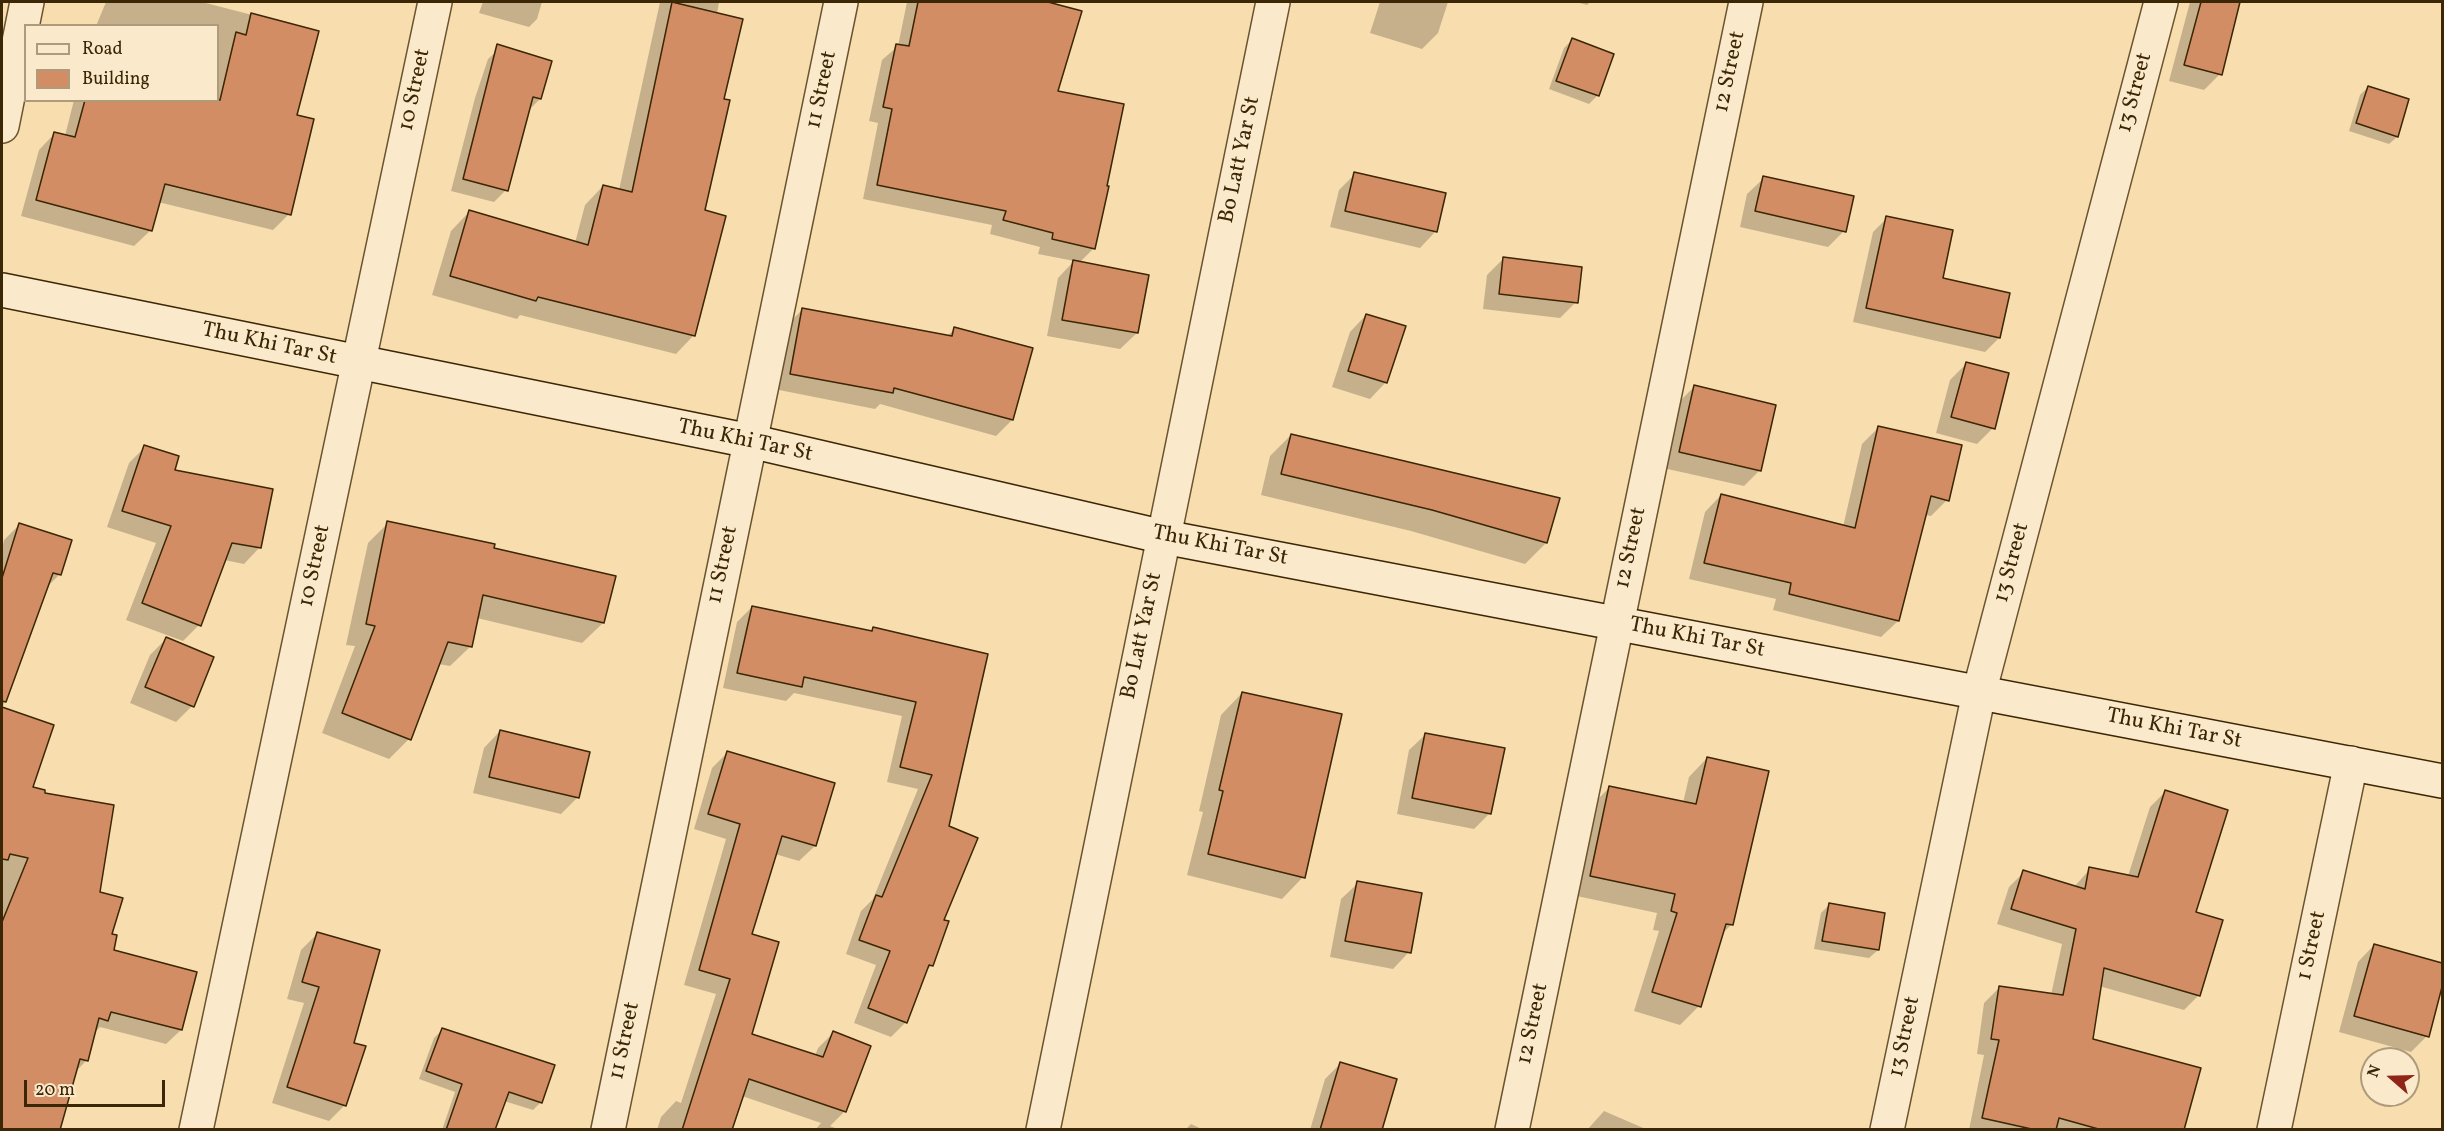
<!DOCTYPE html>
<style>
body{margin:0}
#map{position:relative;width:2444px;height:1131px;overflow:hidden;background:#f8ddaf;font-family:Vollkorn,serif}
canvas{display:block}
.frame{position:absolute;inset:0;border:3px solid #3b2605;pointer-events:none}
.legend{position:absolute;left:24px;top:24px;width:195px;height:78px;box-sizing:border-box;background:#fae9cb;border:2px solid #ae9b7c;margin:0;padding:8px 10px;list-style:none;font-size:18px;color:#3b2605}
.legend li{display:flex;align-items:center;gap:12px;height:30px}
.legend b{width:30px;border:2px solid #ae9b7c}
.north{position:absolute;left:2360px;top:1047px;width:60px;height:60px;box-sizing:border-box;background:#fae9cb;border:2px solid #ae9b7c;border-radius:50%;rotate:290deg;font-size:16px;font-weight:700;line-height:24px;text-align:center;color:#3b2605}
.north::after{content:'';display:block;margin:auto;width:21px;height:27px;background:#8f2418;clip-path:polygon(50% 0,100% 100%,50% 72%,0 100%)}
.scale{position:absolute;left:24px;top:1080px;width:141px;height:27px;box-sizing:border-box;border:3px solid #3b2605;border-top:0;padding-left:8px;font-size:18px;line-height:21px;white-space:nowrap;color:#3b2605;-webkit-text-stroke:4px #fae9cb;paint-order:stroke}
</style>
<div id="map">
<canvas width="2444" height="1131"></canvas>
<div class="frame"></div>
<ul class="legend">
<li><b style="height:8px;background:#fae9cb"></b>Road</li>
<li><b style="height:16px;background:#d28d65"></b>Building</li>
</ul>
<div class="north">N</div>
<div class="scale">20 m</div>
</div>
<script>
const ctx = document.querySelector('canvas').getContext('2d');
ctx.lineJoin = 'round';
function fill(path, color) { ctx.fillStyle = color; ctx.fill(path, 'evenodd'); }
function stroke(path, color, width, dash) { ctx.strokeStyle = color; ctx.lineWidth = width; ctx.lineCap = dash ? 'butt' : 'round'; ctx.setLineDash(dash || []); ctx.stroke(path); }
function write(font, color, halo, rows, align = 'center') {
  ctx.font = font + ' Vollkorn,serif'; ctx.lineWidth = 6; ctx.setLineDash([]); ctx.textBaseline = 'middle'; ctx.strokeStyle = halo; ctx.fillStyle = color; for (const [text, x, y, turn = 0] of rows) {
    ctx.save(); ctx.translate(x, y); ctx.rotate((+turn || 0) * Math.PI / 180); ctx.textAlign = isNaN(turn) ? turn : align; if (halo) ctx.strokeText(text, 0, 0); ctx.fillText(text, 0, 0); ctx.restore();
  }
}
const shadow = new Path2D(`
 M 106,2 L 202,2 L 318,32 L 296,116 L 289,214 L 273,230 L 158,202 L 151,230 L 134,246 L 21,216 L 39,150 L 55,133 L 65,136 L 74,100 L 218,100 L 218,26 L 96,26 Z
 M 483,2 L 542,2 L 537,19 L 529,27 L 479,13 Z
 M 660,2 L 719,2 L 717,14 L 722,100 L 703,211 L 694,335 L 676,354 L 520,315 L 517,319 L 432,295 L 451,231 L 469,212 L 575,243 L 585,205 L 603,186 L 619,190 Z
 M 907,2 L 1042,2 L 1080,12 L 1056,93 L 1094,248 L 1079,263 L 1137,333 L 1120,349 L 1047,336 L 1058,278 L 1074,261 L 1038,254 L 1040,247 L 990,234 L 992,225 L 863,199 L 878,123 L 869,121 L 882,60 L 898,46 Z
 M 1380,2 L 1448,2 L 1438,33 L 1422,49 L 1370,33 Z
 M 1576,2 L 1590,2 L 1587,5 Z
 M 2190,2 L 2239,2 L 2220,74 L 2204,90 L 2169,81 Z
 M 1572,40 L 1612,54 L 1597,96 L 1589,104 L 1549,89 L 1564,48 Z
 M 501,47 L 550,62 L 540,99 L 528,111 L 506,190 L 494,202 L 451,191 L 475,98 L 488,59 Z
 M 2368,87 L 2397,137 L 2389,144 L 2349,131 L 2360,95 Z
 M 1355,174 L 1436,231 L 1420,248 L 1330,227 L 1339,190 Z
 M 1764,178 L 1844,231 L 1828,247 L 1740,227 L 1747,194 Z
 M 1887,218 L 1942,279 L 1999,338 L 1985,352 L 1853,322 L 1873,232 Z
 M 1503,259 L 1576,302 L 1560,318 L 1483,309 L 1487,275 Z
 M 802,310 L 947,336 L 955,329 L 1012,420 L 996,436 L 880,404 L 875,409 L 774,389 L 786,326 Z
 M 1366,315 L 1386,382 L 1370,399 L 1332,387 L 1350,332 Z
 M 1966,364 L 1993,428 L 1977,444 L 1936,433 L 1950,380 Z
 M 1694,387 L 1760,470 L 1744,486 L 1663,468 L 1678,403 Z
 M 1878,428 L 1947,500 L 1931,516 L 1925,515 L 1898,621 L 1881,637 L 1773,610 L 1776,599 L 1689,579 L 1705,512 L 1721,495 L 1843,527 L 1862,444 Z
 M 1291,435 L 1546,543 L 1525,564 L 1411,531 L 1261,495 L 1270,456 Z
 M 145,447 L 260,547 L 244,564 L 224,560 L 199,625 L 183,641 L 126,620 L 156,543 L 107,527 L 129,463 Z
 M 388,523 L 614,577 L 603,623 L 582,643 L 477,618 L 471,646 L 450,666 L 438,664 L 409,739 L 389,759 L 322,733 L 355,646 L 346,645 L 368,543 Z
 M 19,525 L 70,541 L 59,575 L 46,588 L 2,709 L 31,789 L 98,893 L 111,935 L 112,951 L 181,1030 L 166,1044 L 100,1027 L 93,1034 L 87,1060 L 74,1073 L 59,1130 L 2,1130 L 2,549 L 4,540 Z
 M 752,607 L 870,632 L 873,629 L 987,655 L 947,827 L 942,921 L 947,922 L 931,966 L 925,972 L 906,1022 L 891,1037 L 854,1023 L 876,965 L 846,954 L 861,911 L 873,899 L 918,789 L 887,782 L 902,716 L 794,693 L 786,701 L 723,688 L 737,622 Z
 M 166,639 L 192,706 L 176,722 L 130,703 L 150,655 Z
 M 1242,693 L 1303,877 L 1282,899 L 1187,875 L 1203,812 L 1199,811 L 1221,715 Z
 M 500,731 L 588,753 L 577,798 L 561,814 L 473,793 L 484,748 Z
 M 1426,734 L 1490,813 L 1474,829 L 1397,814 L 1409,750 Z
 M 728,752 L 833,784 L 815,846 L 799,861 L 775,854 L 751,935 L 750,1035 L 815,1056 L 818,1048 L 833,1033 L 845,1111 L 830,1126 L 840,1130 L 815,1130 L 821,1123 L 742,1096 L 731,1130 L 657,1130 L 661,1117 L 676,1101 L 681,1103 L 716,994 L 684,985 L 726,839 L 694,829 L 712,768 Z
 M 1707,758 L 1731,925 L 1722,934 L 1699,1006 L 1680,1025 L 1634,1011 L 1659,931 L 1653,930 L 1657,913 L 1572,895 L 1591,806 L 1610,787 L 1683,803 L 1689,777 Z
 M 2165,792 L 2194,913 L 2199,995 L 2184,1010 L 2099,986 L 2092,1040 L 2183,1130 L 1969,1130 L 1984,1055 L 1977,1054 L 1984,1003 L 1999,988 L 2051,995 L 2062,944 L 1997,924 L 2009,887 L 2024,872 L 2074,887 L 2090,869 L 2128,876 L 2150,807 Z
 M 1358,883 L 1409,952 L 1393,969 L 1330,957 L 1341,899 Z
 M 1829,905 L 1878,950 L 1869,958 L 1814,949 L 1821,913 Z
 M 317,934 L 352,1044 L 345,1105 L 329,1121 L 272,1103 L 304,1003 L 287,999 L 301,950 Z
 M 2374,945 L 2442,965 L 2442,982 L 2427,1036 L 2411,1052 L 2339,1032 L 2358,962 Z
 M 442,1030 L 541,1102 L 533,1110 L 504,1101 L 494,1130 L 442,1130 L 455,1092 L 419,1079 L 434,1038 Z
 M 1341,1063 L 1380,1130 L 1310,1130 L 1325,1079 Z
 M 1604,1111 L 1648,1130 L 1587,1130 Z
 M 1191,1124 L 1204,1130 L 1185,1130 Z`);
const building = new Path2D(`
 M 672,2 L 743,19 L 724,99 L 730,100 L 705,210 L 726,216 L 695,336 L 538,297 L 536,301 L 450,276 L 469,210 L 588,245 L 603,185 L 632,192 Z
 M 918,2 L 1048,2 L 1082,11 L 1058,91 L 1124,104 L 1107,186 L 1109,186 L 1095,249 L 1052,239 L 1053,233 L 1003,220 L 1006,211 L 877,185 L 892,109 L 883,107 L 896,44 L 909,46 Z
 M 2201,2 L 2240,2 L 2222,75 L 2184,65 Z
 M 251,13 L 319,31 L 297,115 L 314,119 L 291,215 L 165,184 L 152,231 L 36,200 L 54,132 L 75,137 L 85,100 L 220,100 L 236,32 L 246,35 Z
 M 1572,38 L 1614,54 L 1599,96 L 1556,81 Z
 M 497,44 L 552,61 L 541,99 L 533,97 L 508,191 L 463,179 Z
 M 2368,86 L 2409,99 L 2398,137 L 2356,123 Z
 M 1354,172 L 1446,193 L 1437,232 L 1345,211 Z
 M 1763,176 L 1854,196 L 1846,232 L 1755,211 Z
 M 1886,216 L 1953,230 L 1943,278 L 2010,293 L 2000,338 L 1866,308 Z
 M 1503,257 L 1582,267 L 1578,303 L 1499,294 Z
 M 1073,260 L 1149,275 L 1138,333 L 1062,320 Z
 M 802,308 L 952,336 L 954,327 L 1033,348 L 1013,420 L 894,388 L 893,393 L 790,374 Z
 M 1366,314 L 1406,326 L 1387,383 L 1348,371 Z
 M 1966,362 L 2009,373 L 1995,429 L 1951,417 Z
 M 1694,385 L 1776,405 L 1761,471 L 1679,452 Z
 M 1878,426 L 1962,445 L 1949,501 L 1931,496 L 1899,621 L 1789,594 L 1791,583 L 1704,563 L 1721,494 L 1855,528 Z
 M 1291,434 L 1560,498 L 1547,543 L 1432,510 L 1281,474 Z
 M 144,445 L 179,456 L 175,470 L 273,489 L 261,548 L 232,543 L 201,626 L 142,603 L 171,526 L 122,511 Z
 M 387,521 L 495,544 L 494,548 L 616,576 L 604,623 L 483,595 L 472,647 L 448,642 L 411,740 L 342,713 L 375,626 L 366,624 Z
 M 19,523 L 72,540 L 61,575 L 53,573 L 6,702 L 2,701 L 2,578 Z
 M 752,606 L 872,631 L 873,627 L 988,654 L 949,826 L 978,838 L 944,920 L 949,921 L 933,966 L 929,965 L 907,1023 L 868,1008 L 890,951 L 859,940 L 876,895 L 882,897 L 932,775 L 900,767 L 916,702 L 804,677 L 802,687 L 737,673 Z
 M 166,637 L 214,657 L 194,707 L 145,687 Z
 M 1242,692 L 1342,714 L 1305,878 L 1208,854 L 1223,791 L 1219,790 Z
 M 2,707 L 54,725 L 33,787 L 45,790 L 45,793 L 114,805 L 100,892 L 123,898 L 112,934 L 117,935 L 114,950 L 197,972 L 182,1030 L 111,1012 L 108,1021 L 99,1018 L 88,1061 L 80,1059 L 60,1130 L 2,1130 L 2,922 L 28,858 L 10,854 L 8,860 L 2,859 Z
 M 500,730 L 590,752 L 579,798 L 489,777 Z
 M 1425,733 L 1505,748 L 1491,814 L 1412,798 Z
 M 727,751 L 835,783 L 816,846 L 782,836 L 752,934 L 779,942 L 752,1034 L 823,1057 L 833,1031 L 871,1046 L 846,1112 L 749,1079 L 732,1130 L 682,1130 L 730,979 L 699,970 L 740,824 L 708,814 Z
 M 1707,757 L 1769,771 L 1733,925 L 1726,924 L 1701,1007 L 1652,992 L 1677,913 L 1671,911 L 1675,894 L 1590,876 L 1609,786 L 1696,804 Z
 M 2165,790 L 2228,810 L 2196,912 L 2223,920 L 2200,996 L 2104,968 L 2093,1039 L 2201,1068 L 2184,1130 L 2102,1130 L 2059,1118 L 2056,1130 L 2036,1130 L 1982,1118 L 1999,1040 L 1991,1039 L 1999,986 L 2063,995 L 2076,929 L 2011,909 L 2023,870 L 2085,889 L 2089,867 L 2138,877 Z
 M 1357,881 L 1422,893 L 1411,953 L 1345,941 Z
 M 1829,903 L 1885,913 L 1879,950 L 1822,941 Z
 M 317,932 L 380,950 L 354,1043 L 366,1046 L 346,1106 L 287,1087 L 319,987 L 302,982 Z
 M 2374,944 L 2442,963 L 2442,987 L 2429,1037 L 2354,1016 Z
 M 442,1028 L 555,1065 L 542,1103 L 509,1092 L 495,1130 L 446,1130 L 462,1084 L 426,1071 Z
 M 1340,1062 L 1397,1079 L 1382,1130 L 1320,1130 Z`);
const street = new Path2D(`
 M 2,126 L 27,2
 M 196,1130 L 435,2
 M 608,1130 L 841,2
 M 1043,1130 L 1273,2
 M 1512,1130 L 1746,2
 M 1887,1130 L 1979,693 L 2161,2
 M 2274,1130 L 2351,763`);
const secondary = new Path2D(`
 M 2,290 L 750,441 L 1164,537 L 2442,781`);
const streetNames = [
 ["12 Street",1731,72,-78],
 ["10 Street",416,90,-78],
 ["11 Street",823,90,-78],
 ["13 Street",2136,93,-75],
 ["Bo Latt Yar St",1241,160,-78],
 ["Thu Khi Tar St",269,345,12],
 ["Thu Khi Tar St",745,442,12],
 ["Thu Khi Tar St",1220,547,11],
 ["12 Street",1632,548,-78],
 ["13 Street",2013,563,-75],
 ["11 Street",724,565,-78],
 ["10 Street",316,566,-78],
 ["Bo Latt Yar St",1143,636,-78],
 ["Thu Khi Tar St",1697,639,11],
 ["Thu Khi Tar St",2174,730,11],
 ["1 Street",2313,946,-78],
 ["12 Street",1534,1024,-78],
 ["13 Street",1906,1037,-78],
 ["11 Street",626,1041,-78]
];
fill(shadow, '#0003');
fill(building, '#d28d65');
stroke(building, '#3b2605', 1.5);
stroke(street, '#6a5430', 36);
stroke(secondary, '#3b2605', 36);
stroke(street, '#fae9cb', 33);
stroke(secondary, '#fae9cb', 33);
write('22px', '#3b2605', '#fae9cb', streetNames);
</script>
